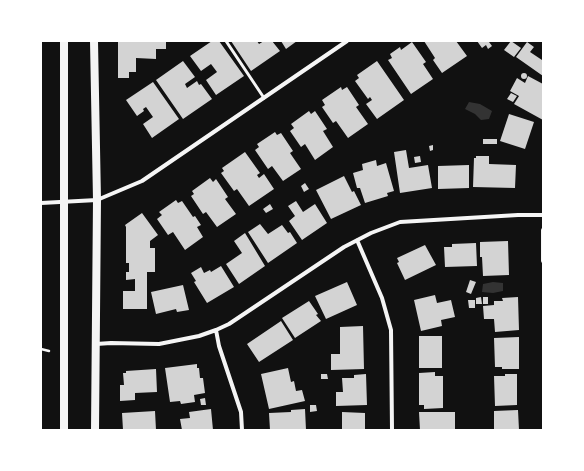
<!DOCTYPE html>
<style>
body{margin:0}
#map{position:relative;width:584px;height:471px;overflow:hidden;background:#111;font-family:Inter,sans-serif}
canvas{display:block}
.frame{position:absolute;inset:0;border:42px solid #fff;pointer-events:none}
</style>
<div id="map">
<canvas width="584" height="471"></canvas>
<div class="frame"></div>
</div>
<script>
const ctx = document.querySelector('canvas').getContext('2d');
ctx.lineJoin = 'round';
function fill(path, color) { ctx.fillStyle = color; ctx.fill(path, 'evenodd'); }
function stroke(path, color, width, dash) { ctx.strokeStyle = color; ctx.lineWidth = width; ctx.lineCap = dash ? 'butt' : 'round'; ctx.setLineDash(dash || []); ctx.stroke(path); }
const water = new Path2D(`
 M 469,102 L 480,104 L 492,111 L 489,119 L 481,120 L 475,114 L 465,109 Z
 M 493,282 L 503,283 L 503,291 L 493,293 L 482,292 L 483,284 Z`);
const building = new Path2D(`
 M 118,41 L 166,41 L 166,49 L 156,49 L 156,59 L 136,58 L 136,72 L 129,72 L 129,78 L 118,78 Z
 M 212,41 L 219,41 L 244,76 L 216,95 L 206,80 L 217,72 L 211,64 L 201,71 L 190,56 Z
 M 231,41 L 257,41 L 259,44 L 264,41 L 272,41 L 280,51 L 251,71 Z
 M 281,41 L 297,41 L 286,49 Z
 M 424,41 L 456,41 L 467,56 L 442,73 L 433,60 L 435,58 Z
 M 477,41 L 491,41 L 489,42 L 492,46 L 488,49 L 486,45 L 482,48 Z
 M 511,41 L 521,48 L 514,57 L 504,50 Z
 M 412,42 L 426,62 L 423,64 L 433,79 L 411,94 L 388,60 L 392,58 L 390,54 L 400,47 L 401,50 Z
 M 527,42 L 534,47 L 530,52 L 542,60 L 543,59 L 543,76 L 516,57 Z
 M 183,61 L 195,77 L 185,84 L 187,88 L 197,81 L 199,85 L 201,84 L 212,99 L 183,119 L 156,80 Z
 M 377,61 L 404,100 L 377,119 L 366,104 L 372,100 L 370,97 L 368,99 L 355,81 L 359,78 L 357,75 Z
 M521 76a3 3 0 1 1 6 0a3 3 0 1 1-6 0Z
 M 528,76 L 543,84 L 543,120 L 514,104 L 519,96 L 510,91 L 517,78 L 525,83 Z
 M 153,82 L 179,119 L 152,138 L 143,124 L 153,117 L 146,107 L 143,109 L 144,111 L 137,116 L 126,100 Z
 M 341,87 L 342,90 L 347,87 L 359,105 L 356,107 L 368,124 L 348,138 L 336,121 L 333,123 L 322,107 L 325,105 L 322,100 Z
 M 511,93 L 517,96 L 513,102 L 507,99 Z
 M 309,111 L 311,114 L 315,111 L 327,129 L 323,131 L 333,147 L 315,160 L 305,144 L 301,147 L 290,131 L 294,128 L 291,124 Z
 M 509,114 L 534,122 L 525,149 L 500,141 Z
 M 275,132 L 277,135 L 281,133 L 293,151 L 290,153 L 301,169 L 283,181 L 272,166 L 268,169 L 255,150 L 259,147 L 257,144 Z
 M 483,139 L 497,139 L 497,144 L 483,144 Z
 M 433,145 L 433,150 L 430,151 L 429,146 Z
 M 406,150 L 409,168 L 428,165 L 432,188 L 400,193 L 394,152 Z
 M 245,152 L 260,173 L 257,175 L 259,178 L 264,174 L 274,189 L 249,206 L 237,189 L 234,191 L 221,173 L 224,171 L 222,168 Z
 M 420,156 L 421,162 L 415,163 L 414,157 Z
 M 476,156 L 489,156 L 489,164 L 516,165 L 515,188 L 473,187 L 474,158 L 476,158 Z
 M 376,160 L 377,166 L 386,163 L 394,191 L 387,193 L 388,196 L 365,203 L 360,188 L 357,188 L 353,173 L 363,170 L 362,164 Z
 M 469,165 L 469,188 L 438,189 L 438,166 Z
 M 344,176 L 352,192 L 354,191 L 361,205 L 331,219 L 316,190 Z
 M 210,178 L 213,182 L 216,179 L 228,197 L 225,199 L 236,214 L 217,227 L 206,212 L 203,214 L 191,196 L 194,194 L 192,191 Z
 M 305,183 L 309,189 L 304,192 L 301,186 Z
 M 176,200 L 178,203 L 182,201 L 193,217 L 195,216 L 201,225 L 197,227 L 203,237 L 185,250 L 173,232 L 168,235 L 157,219 L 162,215 L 159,212 Z
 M 296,201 L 303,212 L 315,204 L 327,223 L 302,240 L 289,221 L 295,216 L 288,206 Z
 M 270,204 L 273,209 L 266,213 L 263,209 Z
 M 142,213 L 158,235 L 150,241 L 150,248 L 155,248 L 155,272 L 147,272 L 147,309 L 123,309 L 123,291 L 135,291 L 135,279 L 126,280 L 126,272 L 129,272 L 129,263 L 126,263 L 126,227 L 125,225 Z
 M 260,224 L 268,234 L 282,225 L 288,233 L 290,232 L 297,243 L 268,263 L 248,232 Z
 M 245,233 L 265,266 L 239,284 L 226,264 L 242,253 L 234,241 Z
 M 508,241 L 509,275 L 483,276 L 482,257 L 480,257 L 480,242 Z
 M 476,243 L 477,266 L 445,267 L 444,247 L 452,247 L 452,244 Z
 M 425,245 L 436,265 L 405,280 L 397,263 L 399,262 L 397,258 Z
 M 221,266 L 234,287 L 207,303 L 194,282 L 196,281 L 191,273 L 201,267 L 204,273 L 210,270 L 211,272 Z
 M 470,280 L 476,282 L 471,294 L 466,292 Z
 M 347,282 L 357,305 L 326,319 L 315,296 Z
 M 183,285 L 189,310 L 177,312 L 176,309 L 156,314 L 151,292 Z
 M 435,295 L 437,303 L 451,300 L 455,317 L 441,320 L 442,326 L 421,331 L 414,300 Z
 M 481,297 L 482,304 L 476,304 L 476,298 Z
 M 483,297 L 488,297 L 488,304 L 483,304 Z
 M 518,297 L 519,330 L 495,332 L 494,319 L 484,319 L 483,306 L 494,305 L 494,301 L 503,301 L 502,298 Z
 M 468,300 L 475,300 L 475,308 L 469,308 Z
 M 309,301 L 318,314 L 316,315 L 321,321 L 295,338 L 282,318 Z
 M 281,321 L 293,340 L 259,362 L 247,344 Z
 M 363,326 L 364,369 L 331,370 L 331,354 L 340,354 L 340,327 Z
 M 419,336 L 442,336 L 442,368 L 419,368 Z
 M 519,337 L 519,369 L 502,369 L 502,367 L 495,367 L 494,338 Z
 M 197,364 L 197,368 L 199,368 L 200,378 L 203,378 L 205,393 L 194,395 L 195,402 L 181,404 L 180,401 L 170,402 L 165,368 Z
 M 288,368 L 291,382 L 294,381 L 296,391 L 302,390 L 305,401 L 269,409 L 261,374 Z
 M 156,369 L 157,392 L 135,393 L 135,400 L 120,401 L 120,385 L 124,385 L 123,373 L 126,373 L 126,371 Z
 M 435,372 L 435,376 L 443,376 L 443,408 L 424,409 L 424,405 L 419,405 L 419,373 Z
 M 321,374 L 327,374 L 328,379 L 321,379 Z
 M 366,374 L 367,405 L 336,406 L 336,392 L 343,392 L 342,378 L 354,378 L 354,375 Z
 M 505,374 L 517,374 L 517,405 L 495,406 L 494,376 L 505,376 Z
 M 205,398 L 206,405 L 201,405 L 200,399 Z
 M 310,405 L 316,405 L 317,411 L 310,412 Z
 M 211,409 L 213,430 L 182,430 L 180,419 L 190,418 L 189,412 Z
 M 305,409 L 306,430 L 270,430 L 269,413 L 291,412 L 291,410 Z
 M 518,410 L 519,430 L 494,430 L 494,411 Z
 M 155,411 L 156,430 L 123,430 L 122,413 Z
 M 342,412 L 365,413 L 365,430 L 342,430 Z
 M 419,412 L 455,412 L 455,430 L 420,430 Z`);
const path = new Path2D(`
 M 41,349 L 49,351`);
const service = new Path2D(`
 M 226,41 L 264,98`);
const minor = new Path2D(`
 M 41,203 L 97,200 L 142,181 L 347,41
 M 543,230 L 543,261
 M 357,240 L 382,298 L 391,330 L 392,430
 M 216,330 L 219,346 L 241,412 L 242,430
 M 96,344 L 111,343 L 159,344 L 199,336 L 216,330 L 229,324 L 344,247 L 371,233 L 400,222 L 518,215 L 543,215`);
const secondary = new Path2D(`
 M 94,41 L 97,200 L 95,430
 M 64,430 L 64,41`);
fill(water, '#333');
fill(building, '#d3d3d3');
stroke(path, '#f5f5f5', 2.5);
stroke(service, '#f5f5f5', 3);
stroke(minor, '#f5f5f5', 4);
stroke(secondary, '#f5f5f5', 8);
</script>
